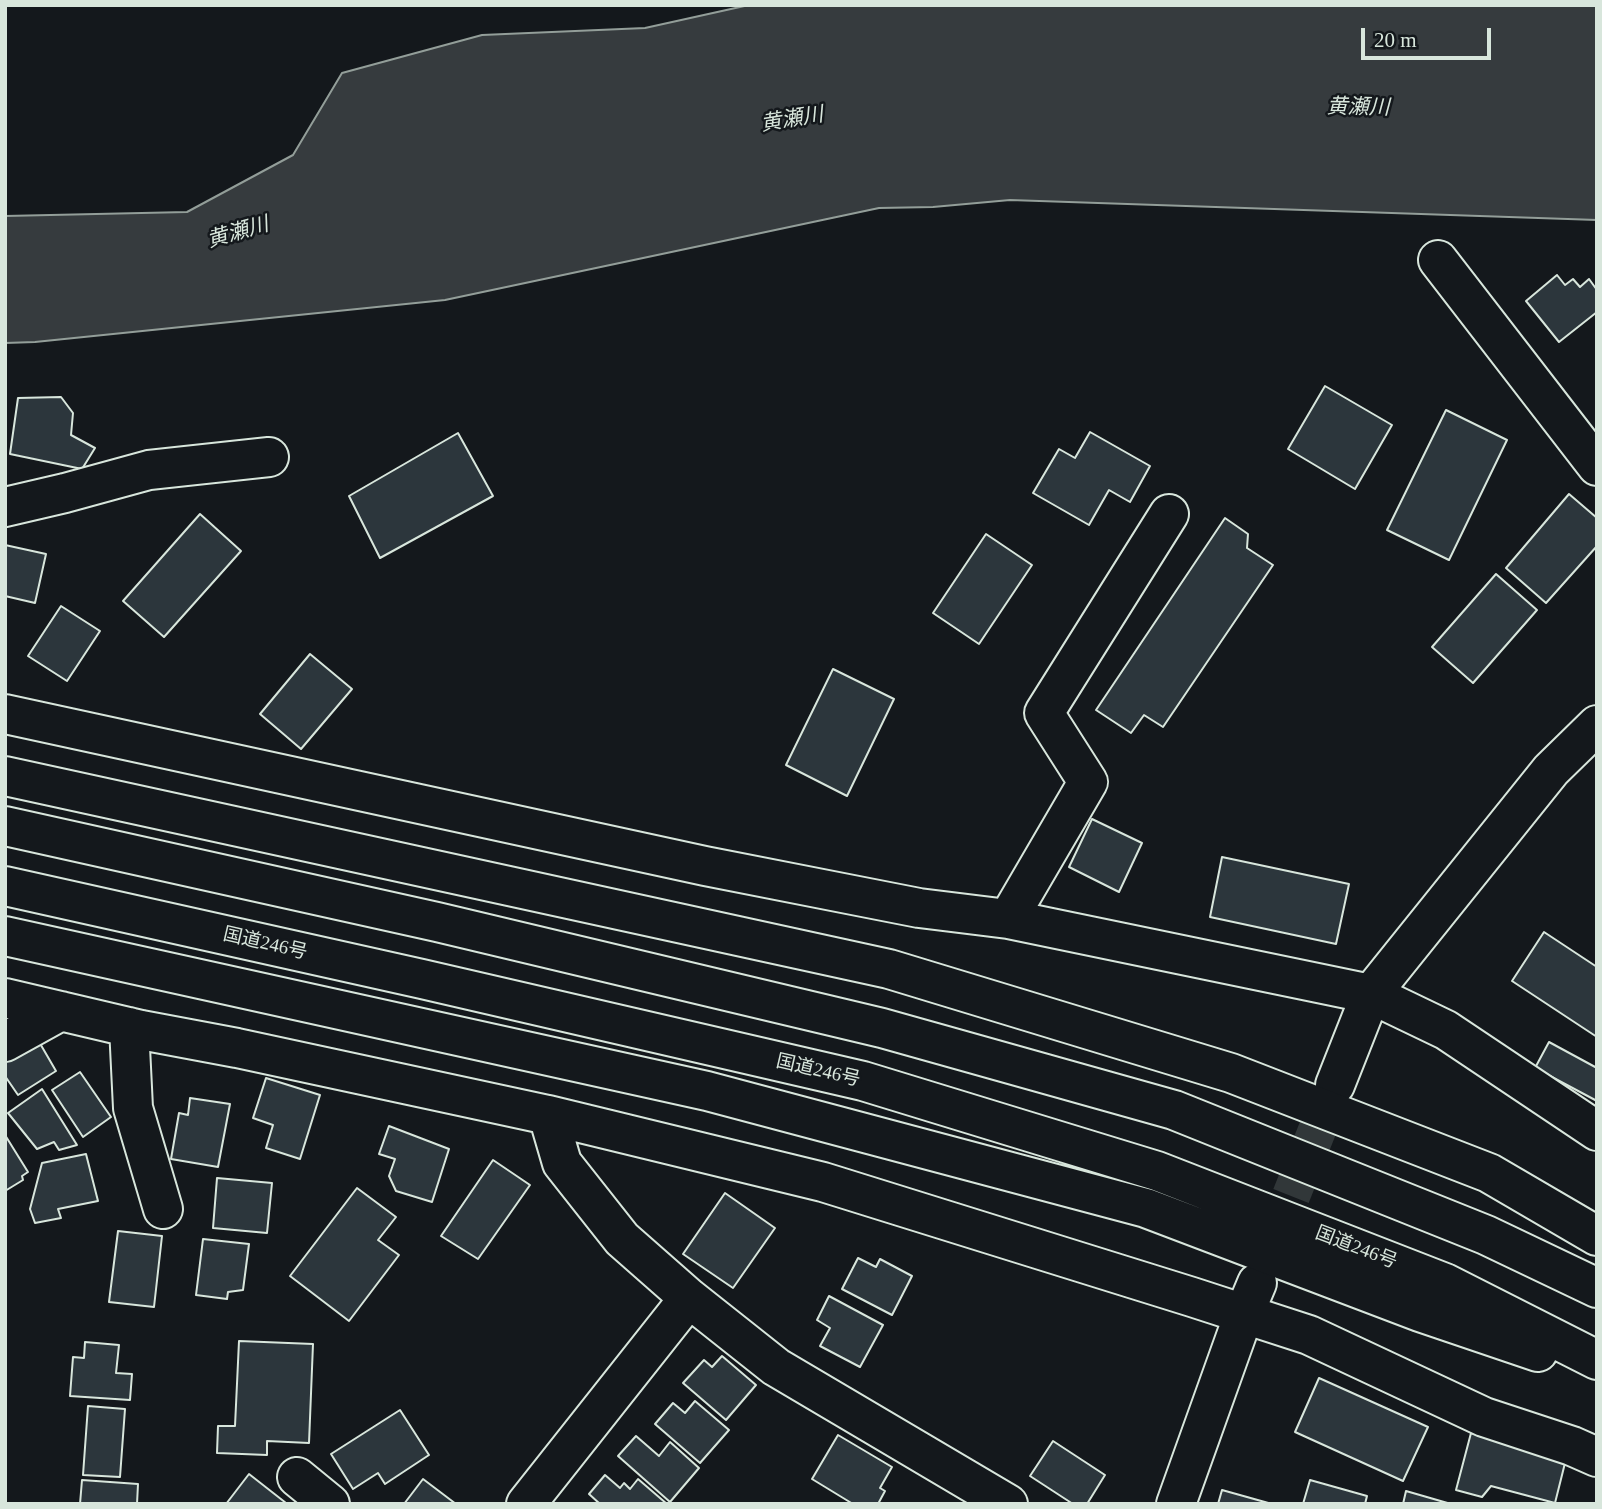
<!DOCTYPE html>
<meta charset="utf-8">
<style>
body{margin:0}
#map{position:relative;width:1602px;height:1509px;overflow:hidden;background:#14181c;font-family:"Times New Roman",serif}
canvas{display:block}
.frame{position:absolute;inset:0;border:7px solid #d8e6dc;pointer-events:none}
.scale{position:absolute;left:1361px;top:28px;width:130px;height:32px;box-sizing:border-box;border:4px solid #d8e6dc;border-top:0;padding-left:9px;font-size:21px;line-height:24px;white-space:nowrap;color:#d8e6dc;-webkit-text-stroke:5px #14181c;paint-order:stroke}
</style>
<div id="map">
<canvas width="1602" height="1509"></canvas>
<div class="frame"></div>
<div class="scale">20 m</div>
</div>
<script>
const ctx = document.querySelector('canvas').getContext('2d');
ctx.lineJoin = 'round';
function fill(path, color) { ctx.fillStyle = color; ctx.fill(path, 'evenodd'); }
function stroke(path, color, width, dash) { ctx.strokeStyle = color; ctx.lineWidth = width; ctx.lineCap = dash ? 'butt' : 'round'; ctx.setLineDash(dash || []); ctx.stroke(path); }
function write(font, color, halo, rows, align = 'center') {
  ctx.font = font + ' "Times New Roman","Noto Sans JP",serif'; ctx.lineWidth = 5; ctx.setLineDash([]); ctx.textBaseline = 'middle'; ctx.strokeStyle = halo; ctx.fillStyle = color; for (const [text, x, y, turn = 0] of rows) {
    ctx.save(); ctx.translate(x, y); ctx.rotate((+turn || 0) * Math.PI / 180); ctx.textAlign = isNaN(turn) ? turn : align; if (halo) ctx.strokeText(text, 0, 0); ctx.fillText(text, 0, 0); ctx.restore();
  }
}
const water = new Path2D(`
 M 749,5 L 1597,5 L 1597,220 L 1010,200 L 933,207 L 879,208 L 445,300 L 35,342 L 5,343 L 5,216 L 187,212 L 293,155 L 342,73 L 482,35 L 645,28 Z`);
const building = new Path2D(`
 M 1557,275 L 1565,285 L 1573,279 L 1580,287 L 1589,279 L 1597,290 L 1597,312 L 1559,342 L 1526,301 Z
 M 1325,386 L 1392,425 L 1355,489 L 1288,449 Z
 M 61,397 L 73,413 L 71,435 L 95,448 L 82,469 L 10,454 L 18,398 Z
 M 1446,410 L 1507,440 L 1449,560 L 1387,530 Z
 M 1090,432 L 1150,466 L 1130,502 L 1109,490 L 1089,525 L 1033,493 L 1059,449 L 1075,458 Z
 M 458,433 L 493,496 L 380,558 L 349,496 Z
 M 1569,494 L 1597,518 L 1597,546 L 1546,603 L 1506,568 Z
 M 200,514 L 241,551 L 164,637 L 123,601 Z
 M 1225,518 L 1248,534 L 1247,548 L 1273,565 L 1163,727 L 1144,715 L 1131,733 L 1096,710 Z
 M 986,534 L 1032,565 L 979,644 L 933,613 Z
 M 5,545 L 46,554 L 35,603 L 5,596 Z
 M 1496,574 L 1537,610 L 1473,683 L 1432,647 Z
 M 61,606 L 100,631 L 67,681 L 28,656 Z
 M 310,654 L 352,689 L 301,749 L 260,714 Z
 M 833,669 L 894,699 L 847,796 L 786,765 Z
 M 1092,819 L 1142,843 L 1119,892 L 1069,867 Z
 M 1222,857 L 1349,884 L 1336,944 L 1210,917 Z
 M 1544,932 L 1597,967 L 1597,1037 L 1512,981 Z
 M 38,1040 L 56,1071 L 18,1095 L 5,1076 L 5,1060 Z
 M 1549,1042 L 1597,1068 L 1597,1101 L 1535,1068 Z
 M 80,1072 L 111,1117 L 83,1137 L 52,1090 Z
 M 266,1078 L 320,1095 L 300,1159 L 266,1148 L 273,1125 L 253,1118 Z
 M 42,1089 L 77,1145 L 59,1150 L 54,1142 L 37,1149 L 8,1113 Z
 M 190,1098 L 230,1104 L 218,1167 L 171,1159 L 179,1113 L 188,1115 Z
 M 389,1126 L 449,1149 L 432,1202 L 396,1191 L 389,1176 L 395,1159 L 379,1154 Z
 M 5,1135 L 28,1172 L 22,1176 L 23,1180 L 5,1191 Z
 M 86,1154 L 98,1201 L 58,1209 L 61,1218 L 35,1223 L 30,1209 L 42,1163 Z
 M 493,1160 L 530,1185 L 478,1259 L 441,1236 Z
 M 217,1178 L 272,1183 L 267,1233 L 213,1228 Z
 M 357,1188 L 396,1217 L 378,1240 L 399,1255 L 349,1321 L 290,1276 Z
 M 725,1193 L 775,1228 L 733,1288 L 683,1254 Z
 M 118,1231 L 162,1236 L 154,1307 L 109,1302 Z
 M 203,1239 L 249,1244 L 243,1290 L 228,1292 L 227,1299 L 196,1295 Z
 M 858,1258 L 876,1267 L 880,1259 L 912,1276 L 892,1315 L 842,1289 Z
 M 829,1296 L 883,1325 L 860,1367 L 820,1346 L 830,1328 L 817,1320 Z
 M 239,1341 L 313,1344 L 309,1443 L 267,1441 L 267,1455 L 217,1453 L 218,1426 L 235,1426 Z
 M 85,1342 L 119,1345 L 116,1373 L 132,1374 L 130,1400 L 70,1396 L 73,1357 L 84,1358 Z
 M 722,1356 L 756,1385 L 726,1420 L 683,1383 L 704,1360 L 712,1367 Z
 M 1319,1378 L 1428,1427 L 1403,1481 L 1295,1432 Z
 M 695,1401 L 729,1430 L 700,1463 L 655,1424 L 673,1403 L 685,1413 Z
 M 88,1406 L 125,1409 L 120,1477 L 83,1475 Z
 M 400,1410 L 429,1455 L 385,1484 L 378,1473 L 353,1489 L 331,1454 Z
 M 1471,1433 L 1566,1459 L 1555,1503 L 1491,1486 L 1482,1497 L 1456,1490 Z
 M 838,1435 L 892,1467 L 880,1488 L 885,1491 L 878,1504 L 853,1504 L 812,1479 Z
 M 636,1436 L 659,1456 L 670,1442 L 699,1468 L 670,1502 L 618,1456 Z
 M 1053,1441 L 1105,1475 L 1087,1504 L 1073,1504 L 1030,1476 Z
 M 249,1474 L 286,1503 L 286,1504 L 226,1504 Z
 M 605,1475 L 620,1488 L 624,1483 L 630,1489 L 638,1479 L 667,1504 L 600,1504 L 589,1494 Z
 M 423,1479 L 456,1504 L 404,1504 Z
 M 82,1480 L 138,1484 L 137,1504 L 80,1504 Z
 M 1310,1480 L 1367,1496 L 1365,1504 L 1303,1504 Z
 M 1222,1490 L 1272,1504 L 1218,1504 Z
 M 1406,1491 L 1451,1504 L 1403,1504 Z`);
const minorTunnel = new Path2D(`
 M 1270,1249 L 1335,1085`);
const minor = new Path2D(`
 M 1438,260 L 1597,466
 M 5,507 L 65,493 L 149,470 L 269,457
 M 5,714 L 705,866 L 919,908 L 1008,919 L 1371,994 L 1446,1030 L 1597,1131
 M 1008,919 L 1088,782 L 1044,713 L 1169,514
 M 5,998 L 141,1030 L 237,1048 L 548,1115 L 823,1182 L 1192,1297 L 1309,1335 L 1484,1417 L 1572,1446 L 1597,1457
 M 129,1027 L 133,1108 L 163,1209
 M 5,1042 L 61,1011
 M 1335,1085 L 1371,994 L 1551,770 L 1597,725
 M 548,1115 L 562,1163 L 622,1239 L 689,1298 L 776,1367 L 1008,1504
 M 297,1477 L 330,1504
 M 526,1504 L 689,1298
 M 1176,1504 L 1244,1314 L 1257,1283`);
const highway = new Path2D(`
 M 5,776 L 889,969 L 1231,1073 L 1489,1173 L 1597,1236
 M 5,826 L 437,922 L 882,1028 L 1174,1110 L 1486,1235 L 1597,1288
 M 5,886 L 422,979 L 863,1081 L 1157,1171 L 1445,1283 L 1597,1360
 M 5,936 L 707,1091 L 1146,1208 L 1420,1312 L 1538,1352`);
const streetNames = [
 ["国道246号",265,944,13],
 ["国道246号",818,1071,13],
 ["国道246号",1356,1248,21]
];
const waterNames = [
 ["黄瀬川",1358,108,1],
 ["黄瀬川",792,120,-9],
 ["黄瀬川",238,233,-16]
];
fill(water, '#363b3e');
stroke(water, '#939e99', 2);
fill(building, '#2c363c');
stroke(building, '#d8e6dc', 2);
stroke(minorTunnel, '#313739', 38, [38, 19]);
stroke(minor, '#d8e6dc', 42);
stroke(highway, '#d8e6dc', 42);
stroke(minor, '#14181c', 38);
stroke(highway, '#14181c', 38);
write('19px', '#d8e6dc', '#14181c', streetNames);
write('italic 21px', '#d8e6dc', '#14181c', waterNames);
</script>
